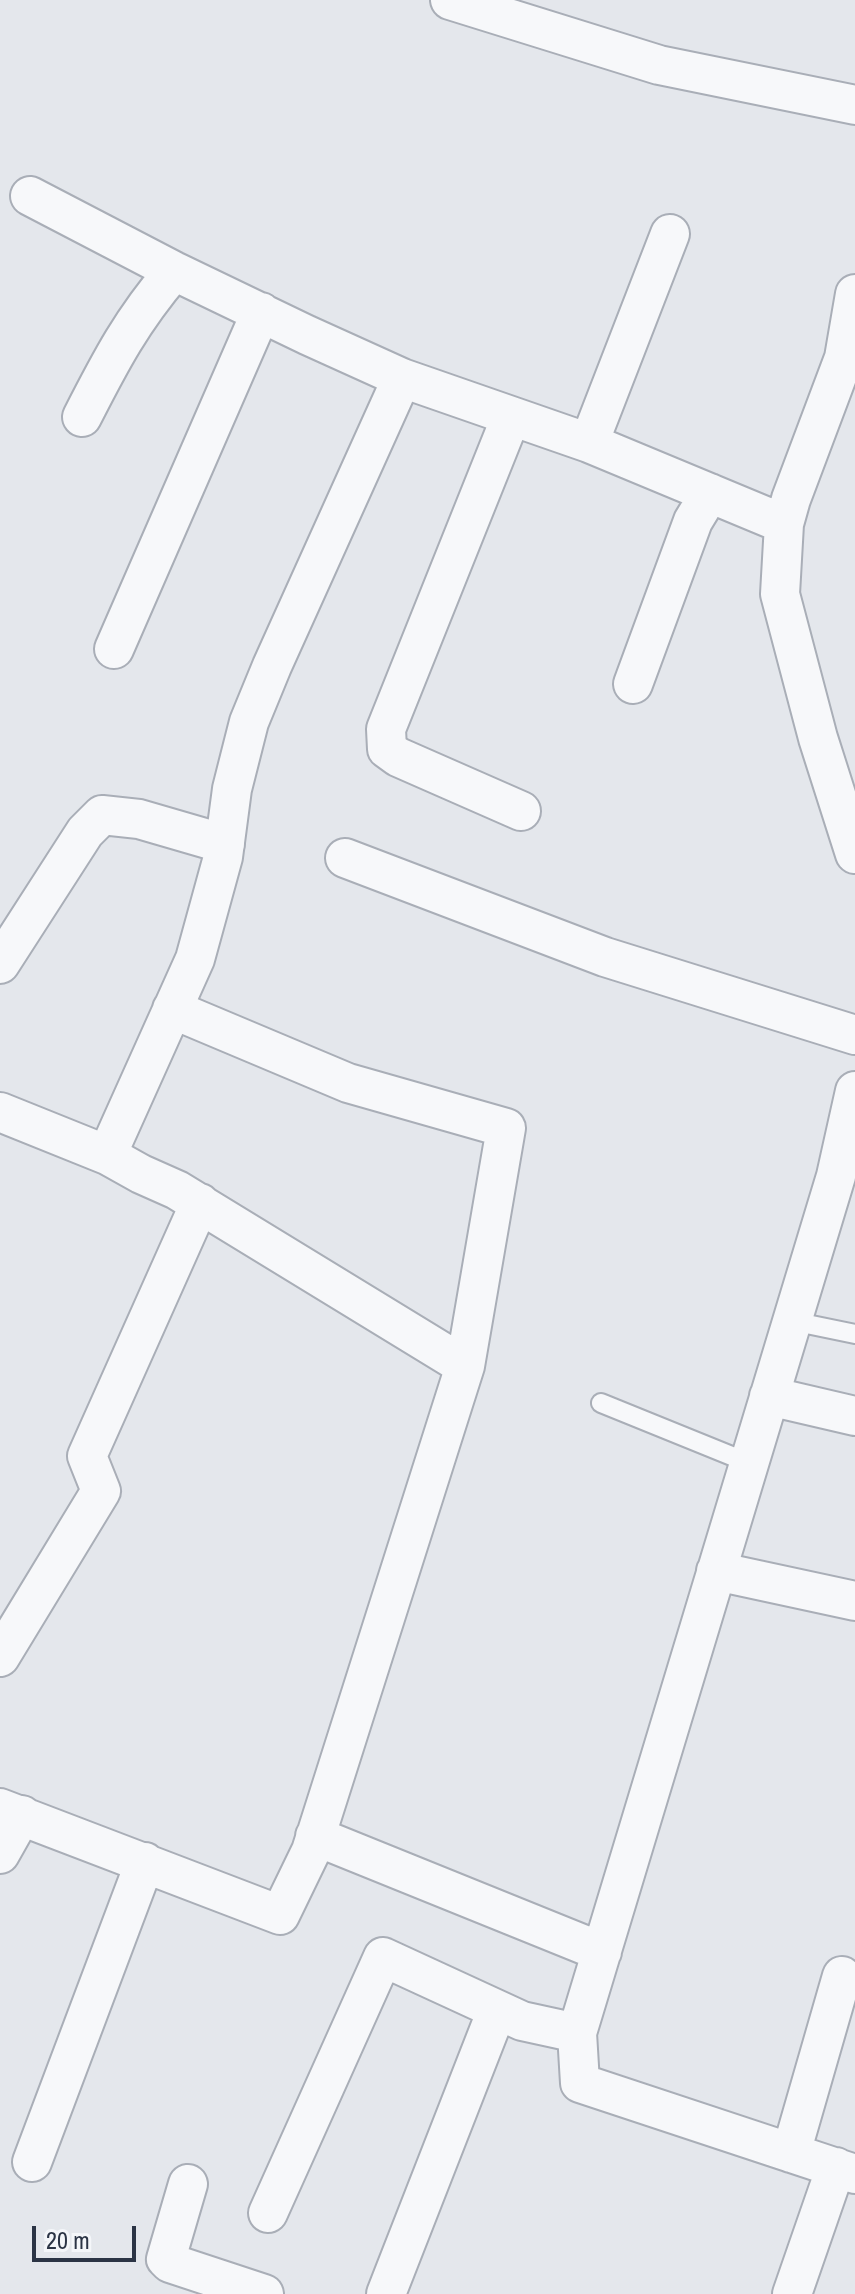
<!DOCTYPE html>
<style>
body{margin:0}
#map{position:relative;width:855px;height:2294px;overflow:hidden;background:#e4e7ec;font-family:"Archivo Narrow",sans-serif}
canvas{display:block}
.scale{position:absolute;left:32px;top:2226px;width:104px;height:36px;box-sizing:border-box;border:4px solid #2b3445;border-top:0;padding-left:10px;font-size:24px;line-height:28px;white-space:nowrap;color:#2b3445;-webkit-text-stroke:6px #f4f6f9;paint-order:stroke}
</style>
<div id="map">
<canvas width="855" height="2294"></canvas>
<div class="scale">20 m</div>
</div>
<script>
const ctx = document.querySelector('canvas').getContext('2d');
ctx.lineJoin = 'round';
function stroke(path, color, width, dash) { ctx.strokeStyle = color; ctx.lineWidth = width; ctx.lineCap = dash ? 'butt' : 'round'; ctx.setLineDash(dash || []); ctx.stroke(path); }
const service = new Path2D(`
 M 792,1321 L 855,1334
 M 601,1403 L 749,1463`);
const minor = new Path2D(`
 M 450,0 L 659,65 L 855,105
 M 30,196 L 174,271 L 307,335 L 402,378 L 589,443 L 784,524
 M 855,294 L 844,358 L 791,499 L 784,524 L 780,594 L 818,738 L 855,854
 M 82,417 C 111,360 132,320 174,271
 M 511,417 L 386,729 L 387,749 L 398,757 L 521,811
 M 589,443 L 670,234
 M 114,649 L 261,312
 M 633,684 L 693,521 L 710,493
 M 345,858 L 605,957 L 855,1035
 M 0,964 L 85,832 L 102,815 L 139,819 L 225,844
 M 855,1091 L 836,1176 L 577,2033 L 580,2083 L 855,2174
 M 0,1112 L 107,1155 L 141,1174 L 177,1190 L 465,1366
 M 107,1155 L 195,959 L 223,857 L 232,789 L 249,722 L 272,666 L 402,378
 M 769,1396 L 855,1416
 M 716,1571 L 855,1601
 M 0,1657 L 101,1491 L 87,1456 L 200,1203
 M 0,1808 L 280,1915 L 311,1851 L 465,1366 L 506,1128 L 348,1083 L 172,1009
 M 315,1836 L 602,1952
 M 0,1854 L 22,1815
 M 791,2153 L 842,1976
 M 32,2162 L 145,1862
 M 188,2184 L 166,2259 L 170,2263 L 264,2294
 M 268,2213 L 383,1957 L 522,2021 L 577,2033
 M 386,2294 L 497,2010
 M 792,2294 L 836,2167`);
stroke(service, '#a9aeb7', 22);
stroke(minor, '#a9aeb7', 42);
stroke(service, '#f7f8fa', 18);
stroke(minor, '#f7f8fa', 38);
</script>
